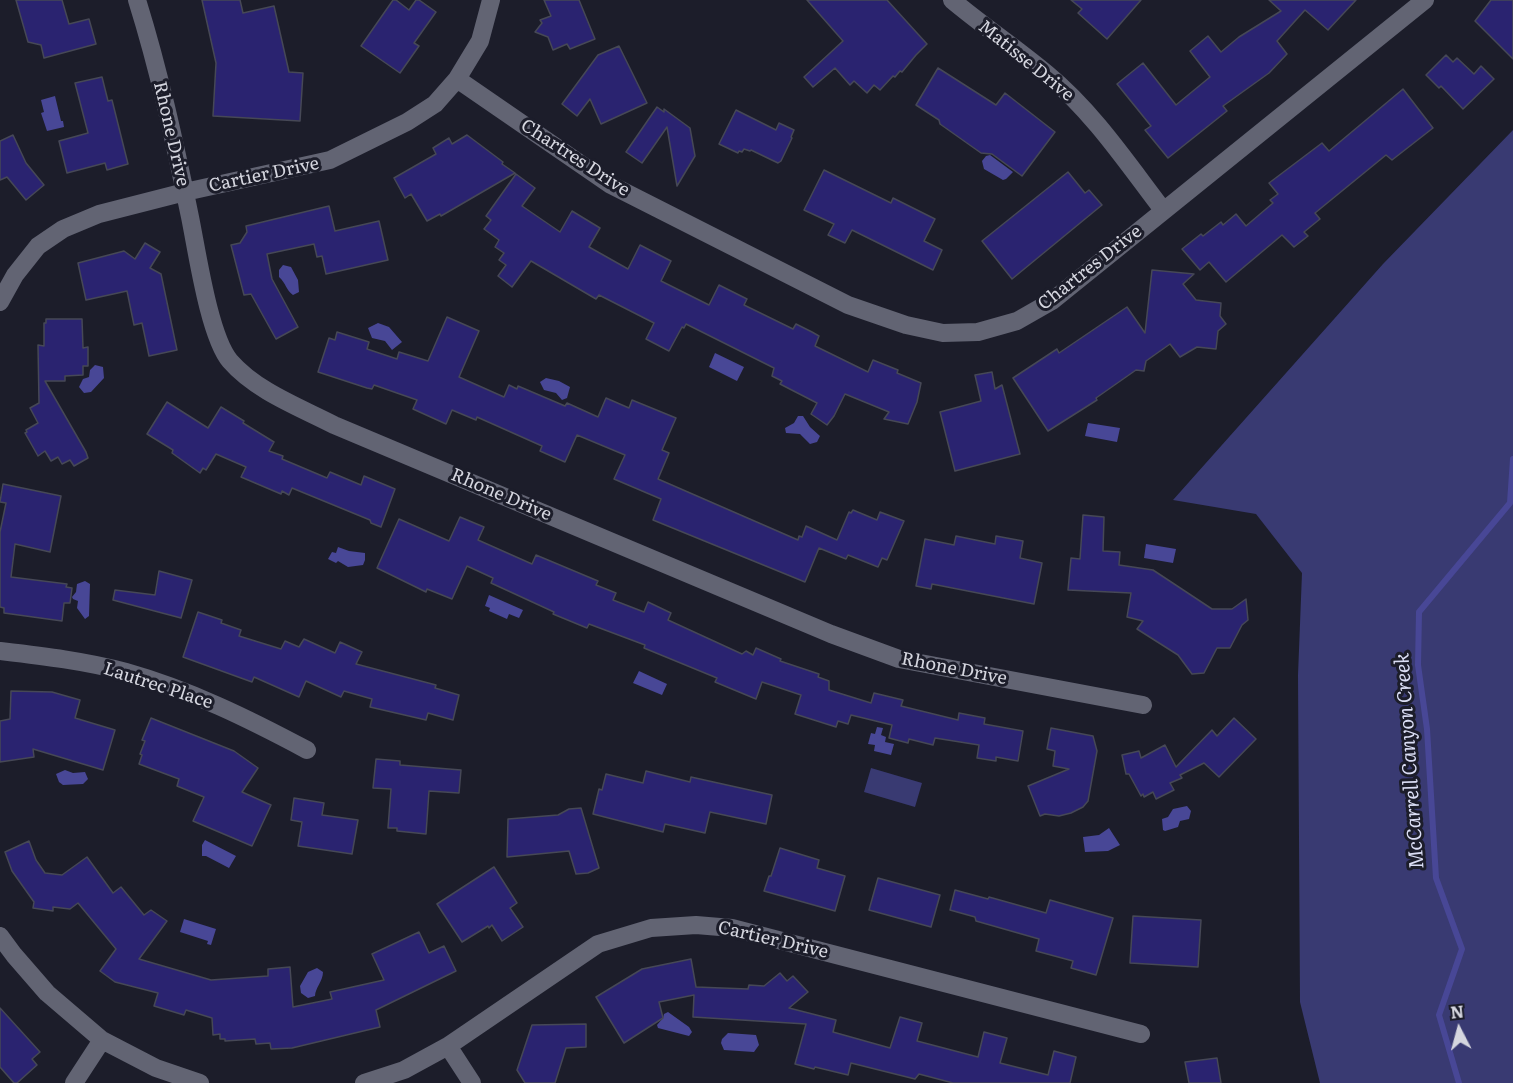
<!DOCTYPE html>
<style>
body{margin:0}
#map{position:relative;width:1513px;height:1083px;overflow:hidden;background:#1c1d2a;font-family:Literata,serif}
canvas{display:block}
.north{position:absolute;left:1429px;top:999px;width:60px;height:60px;-webkit-text-stroke:4px #1c1d2a;paint-order:stroke;rotate:354deg;font-size:16px;font-weight:700;line-height:24px;text-align:center;color:#d5d6df}
.north::after{content:'';display:block;margin:auto;width:21px;height:27px;background:#d5d6df;clip-path:polygon(50% 0,100% 100%,50% 72%,0 100%)}
</style>
<div id="map">
<canvas width="1513" height="1083"></canvas>
<div class="north">N</div>
</div>
<script>
const ctx = document.querySelector('canvas').getContext('2d');
ctx.lineJoin = 'round';
function fill(path, color) { ctx.fillStyle = color; ctx.fill(path, 'evenodd'); }
function stroke(path, color, width, dash) { ctx.strokeStyle = color; ctx.lineWidth = width; ctx.lineCap = dash ? 'butt' : 'round'; ctx.setLineDash(dash || []); ctx.stroke(path); }
function write(font, color, halo, rows, align = 'center') {
  ctx.font = font + ' Literata,serif'; ctx.lineWidth = 6; ctx.setLineDash([]); ctx.textBaseline = 'middle'; ctx.strokeStyle = halo; ctx.fillStyle = color; for (const [text, x, y, turn = 0] of rows) {
    ctx.save(); ctx.translate(x, y); ctx.rotate((+turn || 0) * Math.PI / 180); ctx.textAlign = isNaN(turn) ? turn : align; if (halo) ctx.strokeText(text, 0, 0); ctx.fillText(text, 0, 0); ctx.restore();
  }
}
const green = new Path2D(`
 M 1513,130 L 1513,1083 L 1320,1083 L 1300,1002 L 1298,675 L 1302,573 L 1256,514 L 1173,500 L 1383,264 Z
 M 871,768 L 922,783 L 915,807 L 864,792 Z`);
const water = new Path2D(`
 M 55,96 L 61,121 L 63,121 L 64,127 L 47,131 L 41,113 L 44,112 L 41,100 Z
 M 990,155 L 1013,172 L 1006,179 L 1003,180 L 984,169 L 982,161 L 986,156 Z
 M 283,265 L 291,267 L 298,280 L 299,292 L 293,295 C 286,290 286,283 279,277 L 279,270 Z
 M 378,323 L 389,327 L 402,342 L 392,350 L 385,341 L 372,338 L 368,328 Z
 M 715,353 L 744,367 L 737,381 L 709,367 Z
 M 95,365 L 103,367 L 104,378 L 91,392 L 84,393 L 79,387 L 83,379 L 89,377 L 90,370 Z
 M 546,378 L 559,381 L 570,387 L 567,398 L 562,400 L 556,393 L 544,390 L 540,382 Z
 M 798,416 L 803,416 L 810,427 L 820,436 L 817,442 L 810,444 L 800,434 L 786,433 L 785,428 L 794,423 Z
 M 1088,423 L 1120,428 L 1117,442 L 1085,436 Z
 M 1146,544 L 1176,549 L 1173,563 L 1144,558 Z
 M 338,547 L 349,551 L 365,553 L 365,560 L 363,565 L 348,567 L 338,561 L 336,563 L 328,559 L 332,552 L 336,553 Z
 M 85,581 L 90,584 L 89,616 L 85,619 L 77,608 L 78,601 L 73,599 L 72,597 L 76,592 L 77,584 Z
 M 489,595 L 523,610 L 519,618 L 509,614 L 507,619 L 489,611 L 490,608 L 485,606 Z
 M 639,671 L 667,684 L 662,695 L 633,683 Z
 M 877,727 L 883,728 L 881,735 L 886,737 L 885,742 L 894,744 L 891,755 L 874,751 L 875,745 L 868,744 L 871,733 L 875,734 Z
 M 65,770 L 73,773 L 85,772 L 88,779 L 83,784 L 63,785 L 59,782 L 56,774 Z
 M 1187,806 L 1191,811 L 1189,819 L 1180,821 L 1178,827 L 1165,831 L 1163,830 L 1162,819 L 1168,817 L 1173,809 Z
 M 1109,828 L 1120,845 L 1108,851 L 1085,852 L 1083,837 L 1099,835 Z
 M 205,840 L 236,856 L 229,868 L 206,856 L 202,856 L 202,845 Z
 M 184,919 L 216,929 L 211,945 L 207,944 L 208,941 L 180,932 Z
 M 317,968 L 323,972 C 323,981 315,988 315,996 L 308,998 L 301,993 L 300,986 L 308,972 Z
 M 668,1012 L 689,1027 L 692,1032 L 689,1036 L 658,1028 L 657,1025 L 663,1018 L 664,1014 Z
 M 728,1033 L 756,1035 L 759,1045 L 754,1052 L 724,1050 L 721,1043 L 722,1039 Z`);
const stream = new Path2D(`
 M 1459,1083 L 1439,1015 L 1462,949 L 1436,878 L 1427,729 L 1418,665 L 1419,612 L 1510,503 L 1513,459`);
const building = new Path2D(`
 M 16,0 L 62,0 L 69,24 L 89,19 L 96,44 L 44,58 L 41,45 L 28,42 Z
 M 202,0 L 240,0 L 243,13 L 274,6 L 289,72 L 303,73 L 300,121 L 213,116 L 216,63 Z
 M 393,0 L 396,0 L 409,10 L 416,0 L 419,0 L 436,12 L 414,43 L 419,46 L 400,73 L 361,46 Z
 M 544,0 L 579,0 L 595,39 L 570,49 L 567,44 L 553,50 L 548,37 L 535,32 L 542,23 L 540,20 L 551,16 Z
 M 807,0 L 887,0 L 927,44 L 916,55 L 902,72 L 900,71 L 895,77 L 893,76 L 880,90 L 874,85 L 867,93 L 854,81 L 850,85 L 835,68 L 813,87 L 804,77 L 843,41 Z
 M 1071,0 L 1141,0 L 1107,39 L 1078,13 L 1082,9 Z
 M 1269,0 L 1356,0 L 1328,30 L 1305,10 L 1277,41 L 1287,54 L 1269,73 L 1223,106 L 1227,111 L 1168,158 L 1145,130 L 1151,126 L 1117,84 L 1143,63 L 1176,105 L 1210,77 L 1190,51 L 1208,36 L 1221,52 L 1239,37 L 1281,11 Z
 M 1491,0 L 1513,0 L 1513,59 L 1475,21 Z
 M 619,46 L 647,103 L 601,124 L 590,99 L 577,116 L 562,104 L 598,55 Z
 M 1446,55 L 1453,62 L 1457,58 L 1474,74 L 1481,66 L 1494,79 L 1463,109 L 1441,86 L 1439,88 L 1426,75 Z
 M 938,68 L 996,105 L 1005,93 L 1055,132 L 1022,176 L 992,154 L 981,153 L 940,124 L 939,120 L 916,105 Z
 M 102,77 L 108,101 L 112,100 L 128,164 L 107,170 L 105,163 L 67,173 L 59,141 L 88,133 L 75,83 Z
 M 1403,89 L 1433,128 L 1392,160 L 1386,155 L 1315,213 L 1320,219 L 1304,232 L 1308,236 L 1294,247 L 1282,235 L 1226,282 L 1209,262 L 1200,270 L 1182,249 L 1201,234 L 1203,236 L 1221,222 L 1223,225 L 1236,214 L 1246,226 L 1273,203 L 1270,200 L 1278,194 L 1269,183 L 1322,143 L 1329,151 Z
 M 657,107 L 664,112 L 664,109 L 690,128 L 695,156 L 677,186 L 667,127 L 642,163 L 626,152 Z
 M 736,110 L 776,130 L 779,123 L 794,130 L 791,137 L 792,138 L 781,161 L 778,163 L 751,150 L 750,151 L 744,149 L 742,152 L 739,151 L 738,153 L 719,144 Z
 M 13,135 L 26,163 L 44,185 L 26,200 L 7,177 L 0,180 L 0,141 Z
 M 467,135 L 503,162 L 502,164 L 515,173 L 441,216 L 440,214 L 427,221 L 411,194 L 405,198 L 394,178 L 436,154 L 433,148 L 449,138 L 452,144 Z
 M 824,170 L 891,203 L 893,198 L 935,219 L 924,241 L 942,250 L 933,270 L 852,230 L 845,243 L 828,235 L 834,224 L 804,210 Z
 M 1068,172 L 1085,193 L 1089,190 L 1102,205 L 1012,279 L 982,241 Z
 M 516,174 L 535,188 L 522,206 L 560,232 L 572,211 L 600,228 L 589,247 L 628,269 L 640,245 L 671,261 L 661,281 L 709,305 L 719,285 L 747,299 L 744,305 L 793,329 L 796,324 L 812,332 L 819,336 L 815,346 L 868,372 L 873,360 L 898,370 L 897,373 L 921,383 L 917,402 L 908,424 L 884,419 L 889,412 L 845,394 L 834,416 L 827,425 L 811,414 L 817,403 L 780,384 L 782,381 L 772,376 L 774,368 L 686,324 L 684,328 L 682,327 L 669,351 L 646,339 L 654,323 L 599,295 L 596,299 L 531,261 L 512,287 L 498,276 L 506,265 L 499,260 L 504,253 L 495,247 L 499,240 L 484,229 L 491,220 L 486,216 Z
 M 329,206 L 335,231 L 379,221 L 388,260 L 326,274 L 322,256 L 317,257 L 314,244 L 267,254 L 272,279 L 298,327 L 276,339 L 251,294 L 244,295 L 231,245 L 240,243 L 247,232 L 246,226 Z
 M 145,243 L 160,252 L 150,268 L 161,274 L 177,350 L 149,356 L 142,323 L 134,325 L 127,291 L 86,300 L 78,263 L 124,251 L 135,259 Z
 M 1152,270 L 1194,274 L 1183,284 L 1196,300 L 1221,303 L 1220,316 L 1226,324 L 1218,331 L 1216,349 L 1197,347 L 1180,357 L 1170,344 L 1146,361 L 1144,371 L 1136,370 L 1096,398 L 1097,400 L 1048,431 L 1013,378 L 1057,349 L 1059,353 L 1127,307 L 1145,333 Z
 M 447,317 L 479,331 L 459,377 L 504,397 L 509,385 L 517,389 L 518,386 L 565,406 L 567,403 L 598,417 L 606,398 L 629,408 L 632,400 L 676,418 L 662,450 L 669,453 L 658,479 L 798,540 L 799,536 L 802,537 L 806,526 L 837,540 L 849,512 L 851,513 L 853,510 L 877,520 L 880,512 L 904,521 L 887,560 L 882,558 L 878,567 L 848,555 L 846,559 L 819,548 L 805,582 L 653,520 L 661,499 L 614,479 L 625,455 L 577,435 L 565,462 L 540,451 L 542,446 L 477,417 L 476,420 L 452,410 L 446,424 L 413,409 L 417,400 L 374,385 L 372,389 L 367,388 L 318,372 L 329,338 L 335,340 L 337,332 L 369,342 L 367,349 L 397,359 L 399,352 L 428,361 Z
 M 46,319 L 82,319 L 83,348 L 88,347 L 88,366 L 83,366 L 83,375 L 65,376 L 65,381 L 45,381 L 86,452 L 88,458 L 74,466 L 70,460 L 62,464 L 58,457 L 51,461 L 45,451 L 38,456 L 25,433 L 27,432 L 26,430 L 38,423 L 30,408 L 39,403 L 38,345 L 44,346 L 44,323 L 46,323 Z
 M 992,372 L 995,389 L 1002,385 L 1020,454 L 955,471 L 940,412 L 981,401 L 975,375 Z
 M 167,402 L 208,428 L 221,407 L 244,421 L 243,423 L 274,442 L 269,451 L 283,456 L 282,459 L 327,478 L 330,472 L 361,485 L 364,476 L 395,489 L 381,527 L 371,523 L 370,520 L 292,488 L 289,495 L 282,491 L 281,494 L 241,477 L 246,467 L 216,454 L 206,470 L 203,468 L 200,473 L 172,453 L 173,450 L 147,434 Z
 M 3,484 L 61,496 L 50,552 L 15,544 L 11,577 L 67,584 L 66,587 L 72,588 L 70,603 L 64,603 L 62,621 L 4,613 L 4,608 L 0,607 L 0,532 L 6,503 L 0,502 Z
 M 1083,515 L 1104,517 L 1103,551 L 1120,552 L 1119,565 L 1153,570 L 1212,609 L 1232,609 L 1246,599 L 1248,620 L 1242,625 L 1230,648 L 1217,648 L 1204,673 L 1192,674 L 1178,655 L 1137,629 L 1143,621 L 1127,617 L 1131,593 L 1068,590 L 1071,558 L 1080,559 Z
 M 460,517 L 484,527 L 478,540 L 532,564 L 536,555 L 598,581 L 596,585 L 616,593 L 613,600 L 644,612 L 648,602 L 671,613 L 668,620 L 742,654 L 746,651 L 753,655 L 756,648 L 781,659 L 780,661 L 819,674 L 818,677 L 829,681 L 829,690 L 871,703 L 874,693 L 903,700 L 901,706 L 958,720 L 959,713 L 985,718 L 984,724 L 1023,731 L 1018,761 L 996,757 L 996,761 L 977,758 L 979,745 L 935,738 L 933,745 L 909,739 L 908,743 L 889,738 L 892,725 L 851,715 L 848,724 L 838,721 L 836,727 L 795,714 L 801,695 L 762,682 L 756,699 L 715,682 L 717,678 L 644,648 L 645,645 L 589,624 L 587,628 L 553,614 L 554,612 L 491,583 L 493,578 L 467,566 L 452,599 L 427,589 L 426,592 L 377,568 L 399,519 L 449,541 Z
 M 956,536 L 995,544 L 996,536 L 1023,541 L 1020,558 L 1042,563 L 1034,604 L 932,584 L 931,589 L 916,586 L 925,539 L 954,545 Z
 M 159,571 L 192,580 L 181,618 L 113,600 L 115,590 L 155,595 Z
 M 198,612 L 222,620 L 221,623 L 241,630 L 239,636 L 281,649 L 285,641 L 299,647 L 304,639 L 335,653 L 340,642 L 362,652 L 356,664 L 436,685 L 435,688 L 459,695 L 453,720 L 428,713 L 426,720 L 370,707 L 372,699 L 344,691 L 341,697 L 306,681 L 299,697 L 254,677 L 252,682 L 183,657 Z
 M 11,691 L 52,692 L 80,700 L 75,718 L 115,730 L 103,770 L 33,749 L 34,757 L 0,762 L 0,721 L 10,719 Z
 M 151,718 L 234,751 L 258,768 L 242,792 L 271,805 L 252,846 L 193,821 L 204,797 L 177,786 L 179,779 L 139,764 L 142,755 L 140,754 L 145,741 L 142,740 Z
 M 1234,718 L 1256,739 L 1219,777 L 1204,763 L 1180,775 L 1182,778 L 1170,783 L 1174,790 L 1156,799 L 1153,792 L 1144,797 L 1143,794 L 1141,796 L 1129,774 L 1126,774 L 1122,755 L 1139,751 L 1141,758 L 1165,745 L 1176,767 L 1212,730 L 1217,736 Z
 M 1051,728 L 1093,736 L 1097,751 L 1088,801 L 1083,807 L 1071,813 L 1059,816 L 1045,814 L 1040,816 L 1028,786 L 1069,769 L 1053,766 L 1055,751 L 1047,749 Z
 M 376,759 L 400,761 L 400,765 L 461,770 L 459,793 L 429,791 L 426,834 L 397,831 L 397,828 L 388,828 L 391,789 L 373,788 Z
 M 646,771 L 690,782 L 691,777 L 772,795 L 766,824 L 710,812 L 705,833 L 665,824 L 663,832 L 593,814 L 599,789 L 602,790 L 606,774 L 643,783 Z
 M 294,798 L 324,803 L 322,815 L 358,820 L 352,854 L 298,846 L 302,822 L 291,820 Z
 M 581,808 L 599,868 L 588,873 L 576,874 L 569,851 L 507,857 L 508,819 L 558,815 L 569,809 Z
 M 29,841 L 36,860 L 45,873 L 62,875 L 87,857 L 113,893 L 121,887 L 144,915 L 151,910 L 167,921 L 139,959 L 211,980 L 268,976 L 268,969 L 290,967 L 293,1007 L 332,999 L 330,992 L 384,980 L 372,954 L 419,932 L 429,953 L 444,946 L 456,971 L 376,1010 L 380,1027 L 292,1048 L 271,1049 L 270,1043 L 256,1044 L 255,1039 L 225,1041 L 225,1039 L 220,1039 L 220,1034 L 213,1035 L 212,1018 L 186,1010 L 184,1015 L 154,1006 L 158,993 L 115,982 L 100,971 L 116,949 L 78,903 L 70,909 L 53,907 L 53,911 L 33,908 L 34,902 L 12,871 L 5,852 Z
 M 780,848 L 819,860 L 817,868 L 845,876 L 835,911 L 764,891 L 769,876 L 771,876 Z
 M 494,867 L 517,903 L 510,908 L 523,927 L 502,941 L 492,925 L 489,928 L 488,926 L 462,942 L 437,904 Z
 M 878,878 L 940,895 L 931,927 L 869,910 Z
 M 955,890 L 988,899 L 989,897 L 1046,913 L 1050,900 L 1113,918 L 1096,975 L 1071,968 L 1073,961 L 1036,951 L 1039,939 L 976,921 L 975,917 L 950,910 Z
 M 1133,916 L 1201,920 L 1198,967 L 1130,963 Z
 M 691,959 L 696,987 L 748,989 L 749,985 L 764,986 L 780,973 L 787,981 L 793,976 L 808,992 L 789,1008 L 836,1020 L 833,1032 L 890,1048 L 900,1017 L 922,1023 L 917,1041 L 978,1057 L 984,1032 L 1007,1038 L 1000,1063 L 1048,1075 L 1054,1051 L 1076,1057 L 1070,1083 L 953,1083 L 919,1074 L 915,1079 L 851,1063 L 848,1075 L 815,1067 L 814,1069 L 795,1064 L 806,1024 L 693,1017 L 694,995 L 659,1002 L 663,1018 L 624,1043 L 596,997 L 642,969 Z
 M 0,1008 L 40,1052 L 32,1059 L 37,1065 L 17,1083 L 14,1083 L 0,1067 Z
 M 586,1024 L 586,1047 L 566,1048 L 555,1083 L 525,1083 L 517,1070 L 532,1025 Z
 M 1217,1058 L 1221,1083 L 1189,1083 L 1185,1062 Z`);
const street = new Path2D(`
 M 137,0 C 159,70 175,144 190,217 C 197,251 209,336 230,361 C 256,391 299,407 334,425 L 831,634 L 899,659 L 1143,705
 M 952,0 C 983,26 1016,48 1047,74 C 1093,112 1127,163 1163,210
 M 457,79 L 611,185 L 848,305 L 906,325 L 943,333 L 978,332 L 1017,321 L 1052,301 L 1425,0
 M 0,302 L 15,275 L 38,246 L 63,229 L 99,214 L 185,192 L 330,160 L 407,122 L 435,104 L 457,79 L 480,41 L 491,0
 M 0,651 C 42,656 85,661 126,672 C 190,690 249,719 307,750
 M 0,936 L 14,955 L 47,993 L 102,1040 L 156,1068 L 200,1083
 M 448,1046 L 472,1083
 M 74,1083 L 102,1040
 M 364,1083 L 404,1070 L 448,1046 L 598,944 L 651,928 L 696,925 L 732,928 L 1141,1034`);
const streetNames = [
 ["Matisse Drive",1026,61,39],
 ["Rhone Drive",171,134,77],
 ["Chartres Drive",575,158,33],
 ["Cartier Drive",264,175,-12],
 ["Chartres Drive",1090,268,-38],
 ["Rhone Drive",501,495,23],
 ["Rhone Drive",954,669,11],
 ["Lautrec Place",158,686,18],
 ["Cartier Drive",773,940,13]
];
const waterNames = [
 ["McCarrell Canyon Creek",1410,761,-94]
];
fill(green, '#393a72');
fill(water, '#484796');
stroke(stream, '#484796', 6);
fill(building, '#2a2370');
stroke(building, '#464856', 1.5);
stroke(street, '#626473', 18);
write('18px', '#d5d6df', '#1c1d2a', streetNames);
write('italic 20px', '#dbdef5', '#1c1d2a', waterNames);
</script>
